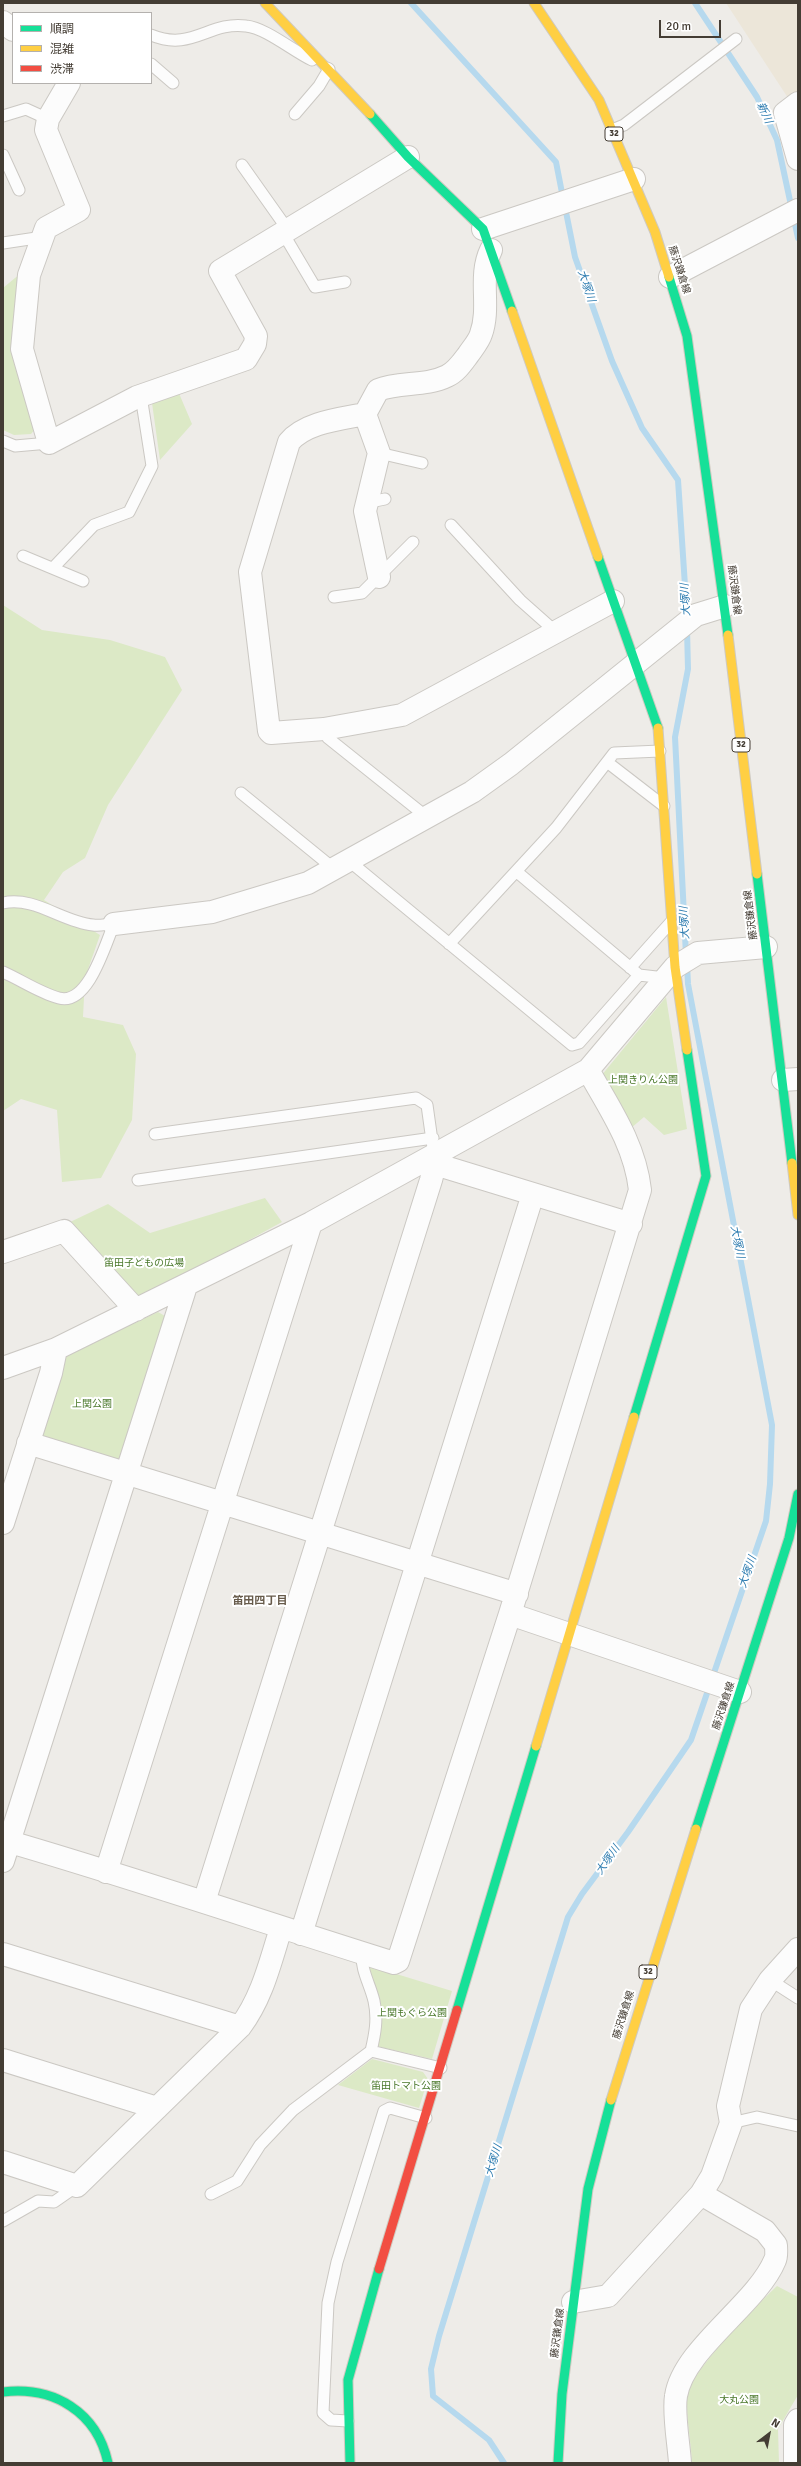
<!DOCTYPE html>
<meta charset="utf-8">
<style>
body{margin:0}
#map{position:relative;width:801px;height:2466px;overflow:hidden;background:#eeece8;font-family:Signika,"Noto Sans JP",sans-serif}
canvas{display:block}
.frame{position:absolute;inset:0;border:4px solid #443d34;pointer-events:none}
.legend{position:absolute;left:12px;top:12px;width:140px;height:72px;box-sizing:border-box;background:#fff;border:1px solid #b4b1ae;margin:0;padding:5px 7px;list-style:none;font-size:12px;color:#443d34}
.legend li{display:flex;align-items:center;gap:8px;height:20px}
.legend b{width:20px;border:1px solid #b4b1ae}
.north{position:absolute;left:749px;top:2414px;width:40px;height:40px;-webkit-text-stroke:3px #fff;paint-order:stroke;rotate:32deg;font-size:11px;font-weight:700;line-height:16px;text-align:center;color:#443d34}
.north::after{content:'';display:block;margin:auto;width:14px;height:18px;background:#443d34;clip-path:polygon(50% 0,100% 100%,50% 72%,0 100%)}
.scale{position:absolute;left:659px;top:20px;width:62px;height:18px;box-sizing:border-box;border:2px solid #443d34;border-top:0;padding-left:5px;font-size:12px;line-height:14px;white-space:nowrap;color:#443d34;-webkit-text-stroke:3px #fff;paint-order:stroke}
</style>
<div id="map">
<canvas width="801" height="2466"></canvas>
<div class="frame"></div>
<ul class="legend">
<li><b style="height:5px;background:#16e098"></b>順調</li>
<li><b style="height:5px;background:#ffcf43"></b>混雑</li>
<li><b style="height:5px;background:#f24e42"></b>渋滞</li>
</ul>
<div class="north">N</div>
<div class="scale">20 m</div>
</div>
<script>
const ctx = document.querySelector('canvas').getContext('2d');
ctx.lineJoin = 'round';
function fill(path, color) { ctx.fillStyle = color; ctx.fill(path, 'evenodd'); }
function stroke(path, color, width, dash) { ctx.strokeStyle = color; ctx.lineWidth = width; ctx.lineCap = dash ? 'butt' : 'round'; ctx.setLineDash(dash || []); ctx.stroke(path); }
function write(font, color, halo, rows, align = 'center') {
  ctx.font = font + ' Signika,"Noto Sans JP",sans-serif'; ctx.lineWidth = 4; ctx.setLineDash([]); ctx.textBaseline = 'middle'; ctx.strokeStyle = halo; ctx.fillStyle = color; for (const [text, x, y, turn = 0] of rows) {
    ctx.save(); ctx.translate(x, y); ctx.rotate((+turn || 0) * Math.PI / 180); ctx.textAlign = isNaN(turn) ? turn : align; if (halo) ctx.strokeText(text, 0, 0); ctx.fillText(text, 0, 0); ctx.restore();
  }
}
const education = new Path2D(`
 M 726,3 L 798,3 L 798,94 L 788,98 Z`);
const green = new Path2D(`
 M 21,273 L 37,427 L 31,434 L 14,435 L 3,430 L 3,288 Z
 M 178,391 L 192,424 L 160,460 L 152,403 Z
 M 3,605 L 42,630 L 110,640 L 165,657 L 182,690 L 108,805 L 85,858 L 63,872 L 44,900 L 100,935 L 85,978 L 83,1017 L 123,1025 L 136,1054 L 132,1120 L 101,1178 L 62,1182 L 57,1110 L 21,1099 L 3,1111 Z
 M 666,997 L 687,1129 L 664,1135 L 644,1117 L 630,1129 L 601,1076 Z
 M 265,1198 L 282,1222 L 143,1298 L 133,1296 L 68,1223 L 108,1204 L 150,1233 Z
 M 158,1312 L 165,1316 L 120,1460 L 113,1464 L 40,1442 L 64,1356 Z
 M 367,1965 L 452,1991 L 432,2059 L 376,2046 Z
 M 372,2059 L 423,2072 L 428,2079 L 419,2108 L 338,2085 Z
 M 777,2286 L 798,2297 L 798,2395 L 778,2429 L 779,2463 L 692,2463 C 691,2441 686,2418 687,2396 C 689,2373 758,2304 777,2286 Z`);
const stream = new Path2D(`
 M 411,3 L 556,162 L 563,198
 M 695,3 L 757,97 L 777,140 L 798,238
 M 565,207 L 575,257 L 612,361 L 642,428 L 678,480 L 687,616
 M 686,955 L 675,737 L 688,669 L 687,629
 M 504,2463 L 489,2440 L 433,2396 L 431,2369 L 439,2336 L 568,1917 L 582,1894 L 628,1832 L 691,1740 L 766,1521 L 770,1484 L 772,1425 L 688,984 L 687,964`);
const lane = new Path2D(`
 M 151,35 C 192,52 209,21 246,26 C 266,28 293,51 312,60
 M 151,64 L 173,83
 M 295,114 L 319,86 L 329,69 L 327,68
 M 3,116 L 26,109 L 48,119
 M 612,130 L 624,125 L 736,39
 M 3,155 L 19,190
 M 242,165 L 288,230
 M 283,233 L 315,287 L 345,282
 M 3,243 L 43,237
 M 3,441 L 15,446 L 49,443
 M 379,453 L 422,463
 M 365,503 L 385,499
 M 451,525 L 520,600 L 556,632
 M 23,556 L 83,581
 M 53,568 L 94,525 L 129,512 L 152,466 L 141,396
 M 334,597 L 362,593 L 413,542
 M 324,729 L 328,738 L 428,818
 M 607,762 L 664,806
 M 241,793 L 333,868
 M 348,860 L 572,1045 L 579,1043 L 639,975 L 517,872
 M 3,903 C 35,896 62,922 93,925 C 100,926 107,924 114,924 C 105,945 88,1006 59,998 C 40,993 21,980 3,972
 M 449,944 L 556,828 L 614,753 L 660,751
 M 630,968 L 671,922
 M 639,975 L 665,978
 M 155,1134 L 416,1098 L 427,1105 L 434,1155
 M 138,1180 L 433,1138
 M 362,1953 C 361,1971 370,1984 374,2001 C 378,2019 375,2034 371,2051
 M 770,1980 L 798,1998
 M 731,2123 L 757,2117 L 798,2126
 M 211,2194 L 237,2181 L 260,2145 L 293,2110 L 371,2051 L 441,2068
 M 3,2221 L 38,2201 L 54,2202 L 77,2186
 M 348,2421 L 331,2420 L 323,2413 L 328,2303 L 337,2262 L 384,2111 L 390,2108 L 426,2118`);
const street = new Path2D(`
 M 3,22 L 13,30
 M 69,83 L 48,119 L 46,130 L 79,210 L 46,228 L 29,275 L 22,349 L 49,443 L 137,397 L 246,359 L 255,344 L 256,336 L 220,271 L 408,157
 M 798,103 L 785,113 L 798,159
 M 483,229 L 634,179
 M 670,277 L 798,210
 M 365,414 L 378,390 C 399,381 425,387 447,376 C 456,372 462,363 468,355 C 472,349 479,341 481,334 C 491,306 478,277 491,250
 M 379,577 L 365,511 L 379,453 L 365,414 C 341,419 306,422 289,442 L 250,572 L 269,731 L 271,733 L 324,729 L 402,715 L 613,601
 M 114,924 L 212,912 L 308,883 L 472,792 L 511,764 L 696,615 L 725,606
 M 783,1080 L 798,1079
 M 435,1164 L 631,1224
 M 3,1252 L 64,1231 L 136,1310
 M 3,1368 L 56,1349 L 311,1223 L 588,1070 L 675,967 L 698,953 L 766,947
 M 28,1443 L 517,1594
 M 3,1523 L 51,1373 L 56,1349
 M 510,1614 L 740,1692
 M 3,1840 C 134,1878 263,1922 394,1963 L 398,1961 L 510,1614 L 640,1190 C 635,1145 610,1109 588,1070
 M 3,1861 L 186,1286
 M 106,1872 L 311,1223
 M 204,1902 L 431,1180 L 435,1164 L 434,1155
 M 301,1934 L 533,1194
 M 3,1954 L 240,2027
 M 3,2060 L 157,2108
 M 3,2162 L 77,2186 L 240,2027 C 262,1998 270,1963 281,1928
 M 573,2302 L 608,2296 L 701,2194 L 712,2176 L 731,2123 L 728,2106 L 751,2009 L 770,1980 L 798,1949
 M 680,2463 C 679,2445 673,2413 676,2396 C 683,2349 757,2304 775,2260 C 777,2256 776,2249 776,2245 L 765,2231 L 701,2194
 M 795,2463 L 795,2425 L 798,2420`);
const fast = new Path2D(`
 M 370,114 L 408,157 L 483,229 L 512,311
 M 669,277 L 687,336 L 728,635
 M 598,557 L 658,728
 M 757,874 L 792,1163
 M 634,1417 L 706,1176 L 687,1050
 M 696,1829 L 789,1538 L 798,1494
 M 457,2010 L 536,1746
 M 3,2392 C 54,2386 97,2412 108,2463
 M 350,2463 L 348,2380 L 379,2269
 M 558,2463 L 562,2394 L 588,2189 L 611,2100`);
const slow = new Path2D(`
 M 265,3 L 370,114
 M 534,3 L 599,100 L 655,232 L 669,277
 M 512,311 L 598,557
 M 728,635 L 757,874
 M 658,728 L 675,967 L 687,1050
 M 792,1163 L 798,1215
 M 536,1746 L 634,1417
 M 611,2100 L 696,1829`);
const jam = new Path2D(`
 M 379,2269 L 457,2010`);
const shields = [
 [614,134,18],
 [741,745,18],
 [648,1972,18]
];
const shieldNames = [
 ["32",614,134],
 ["32",741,745],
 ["32",648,1972]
];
const streetNames = [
 ["藤沢鎌倉線",679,270,72],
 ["藤沢鎌倉線",734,590,83],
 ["藤沢鎌倉線",751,915,-97],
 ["藤沢鎌倉線",724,1706,-72],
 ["藤沢鎌倉線",624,2015,-73],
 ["藤沢鎌倉線",558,2333,-83]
];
const parkNames = [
 ["上関きりん公園",643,1080],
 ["笛田子どもの広場",144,1263],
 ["上関公園",92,1404],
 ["上関もぐら公園",412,2013],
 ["笛田トマト公園",406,2086],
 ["大丸公園",739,2400]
];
const waterNames = [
 ["新川",764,113,65],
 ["大塚川",586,286,71],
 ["大塚川",686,600,-93],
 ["大塚川",685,923,-93],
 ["大塚川",737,1242,79],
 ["大塚川",748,1572,-71],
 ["大塚川",608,1860,-55],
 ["大塚川",494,2161,-73]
];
const neighbourhoodNames = [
 ["笛田四丁目",260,1601]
];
fill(education, '#ece6d9');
fill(green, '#dce9c6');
stroke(stream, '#b6d9ee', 6);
stroke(lane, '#cbc8c3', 13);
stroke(street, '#cbc8c3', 24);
stroke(fast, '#cfcac0', 11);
stroke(slow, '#cfcac0', 11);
stroke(jam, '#cfcac0', 11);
stroke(lane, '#fcfcfc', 11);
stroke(street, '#fcfcfc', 22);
stroke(fast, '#16e098', 9);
stroke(slow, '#ffcf43', 9);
stroke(jam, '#f24e42', 9);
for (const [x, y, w] of shields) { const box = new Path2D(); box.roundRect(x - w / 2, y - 7, w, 14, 3); ctx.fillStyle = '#fff'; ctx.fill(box); stroke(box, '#443d34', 1); }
write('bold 9px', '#443d34', null, shieldNames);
write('10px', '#443d34', '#fff', streetNames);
write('10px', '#477627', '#fff', parkNames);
write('italic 11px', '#2d7cb0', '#fff', waterNames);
write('bold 11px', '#675b4b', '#fff', neighbourhoodNames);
</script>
